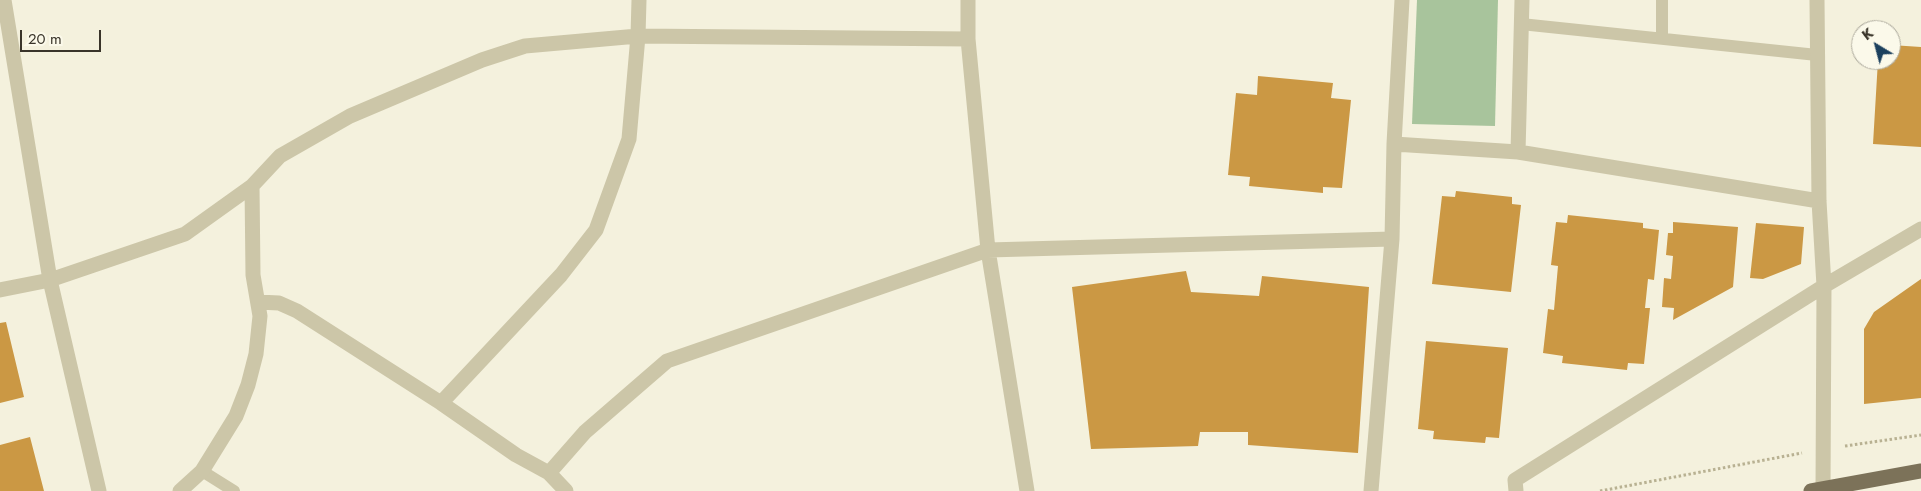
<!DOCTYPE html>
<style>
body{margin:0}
#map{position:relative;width:1921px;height:491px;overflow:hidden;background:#f4f1dd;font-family:Jost,sans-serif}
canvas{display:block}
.north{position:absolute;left:1851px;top:20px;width:50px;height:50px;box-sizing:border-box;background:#fbf9ea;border:1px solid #adaa9d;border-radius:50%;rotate:323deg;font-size:14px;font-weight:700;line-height:20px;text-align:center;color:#393429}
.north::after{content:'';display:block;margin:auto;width:18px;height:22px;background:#1c405d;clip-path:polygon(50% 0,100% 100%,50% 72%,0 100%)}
.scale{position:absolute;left:20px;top:30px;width:81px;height:22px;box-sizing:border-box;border:2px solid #393429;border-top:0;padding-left:6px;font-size:15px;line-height:18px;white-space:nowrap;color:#393429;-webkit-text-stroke:4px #fbf9ea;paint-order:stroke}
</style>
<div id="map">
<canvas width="1921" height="491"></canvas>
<div class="north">K</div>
<div class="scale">20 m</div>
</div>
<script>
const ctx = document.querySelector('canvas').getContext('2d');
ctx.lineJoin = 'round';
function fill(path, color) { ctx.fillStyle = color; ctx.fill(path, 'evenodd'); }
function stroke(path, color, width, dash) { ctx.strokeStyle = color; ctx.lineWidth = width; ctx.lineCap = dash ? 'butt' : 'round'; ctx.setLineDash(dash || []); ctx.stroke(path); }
const green = new Path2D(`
 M 1417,0 L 1498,0 L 1495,126 L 1412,124 Z`);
const building = new Path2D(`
 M 1891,45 L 1921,47 L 1921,147 L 1873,144 L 1878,60 L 1891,60 Z
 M 1258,76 L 1333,83 L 1331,98 L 1351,100 L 1342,188 L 1323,187 L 1323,193 L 1249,186 L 1250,177 L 1228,175 L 1236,93 L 1257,95 Z
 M 1456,191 L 1512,197 L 1512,204 L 1521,205 L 1511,292 L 1432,284 L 1442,196 L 1455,197 Z
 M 1568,215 L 1643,223 L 1643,228 L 1659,230 L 1654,280 L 1648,279 L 1645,308 L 1650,308 L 1644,364 L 1628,363 L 1627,370 L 1562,363 L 1563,356 L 1543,353 L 1548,309 L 1554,310 L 1558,266 L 1551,265 L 1556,222 L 1567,223 Z
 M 1673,222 L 1738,227 L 1733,287 L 1673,320 L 1674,308 L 1662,307 L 1664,278 L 1671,279 L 1673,256 L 1666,255 L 1668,233 L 1673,233 Z
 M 1756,223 L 1804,227 L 1801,264 L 1763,279 L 1750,278 Z
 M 1186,271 L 1191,292 L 1259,296 L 1262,276 L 1369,287 L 1358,453 L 1248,445 L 1248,432 L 1200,432 L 1198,446 L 1091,449 L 1072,287 Z
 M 1921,279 L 1921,398 L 1864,404 L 1864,329 L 1874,312 Z
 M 6,322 L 24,397 L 0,403 L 0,323 Z
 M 1426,341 L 1508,348 L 1499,438 L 1486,437 L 1485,443 L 1433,439 L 1434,431 L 1418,429 Z
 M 30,437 L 44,491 L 0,491 L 0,445 Z`);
const path = new Path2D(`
 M 1845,446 L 1921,435
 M 1600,491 L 1802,453`);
const lane = new Path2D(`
 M 1521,24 L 1817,55
 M 1662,38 L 1662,0
 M 202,471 L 234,491`);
const street = new Path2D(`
 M 4,0 L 50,280 L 99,491
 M 968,0 L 968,39 L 988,250 L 1027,491
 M 1817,0 L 1819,201 L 1824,286 L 1823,489
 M 1394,144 L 1518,152 L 1819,201
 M 1518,152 L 1522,0
 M 0,290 L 50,280 L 185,234 L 252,186
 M 258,302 L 279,303 L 297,311 L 441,403 L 516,455 L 549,473 L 566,491
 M 441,403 L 561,275 L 596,230 L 629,139 L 638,36 L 968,39
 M 549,473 L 585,432 L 667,361 L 988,250 L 1392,239
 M 180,491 L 202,471 L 236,416 L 248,385 L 256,354 L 260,316 L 253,275 L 252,186 L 280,156 L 350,116 L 482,60 L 525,46 L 638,36 L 639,0
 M 1371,491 L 1392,239 L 1394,144 L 1402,0
 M 1516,491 L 1515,480 L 1824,286 L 1921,229`);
const primary = new Path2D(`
 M 1811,491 L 1921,471`);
fill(green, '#a8c49c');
fill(building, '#cb9844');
stroke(path, '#b8b192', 3, [2.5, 2.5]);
stroke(lane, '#ccc6a8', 12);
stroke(street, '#ccc6a8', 15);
stroke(primary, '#7c7259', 15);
</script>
